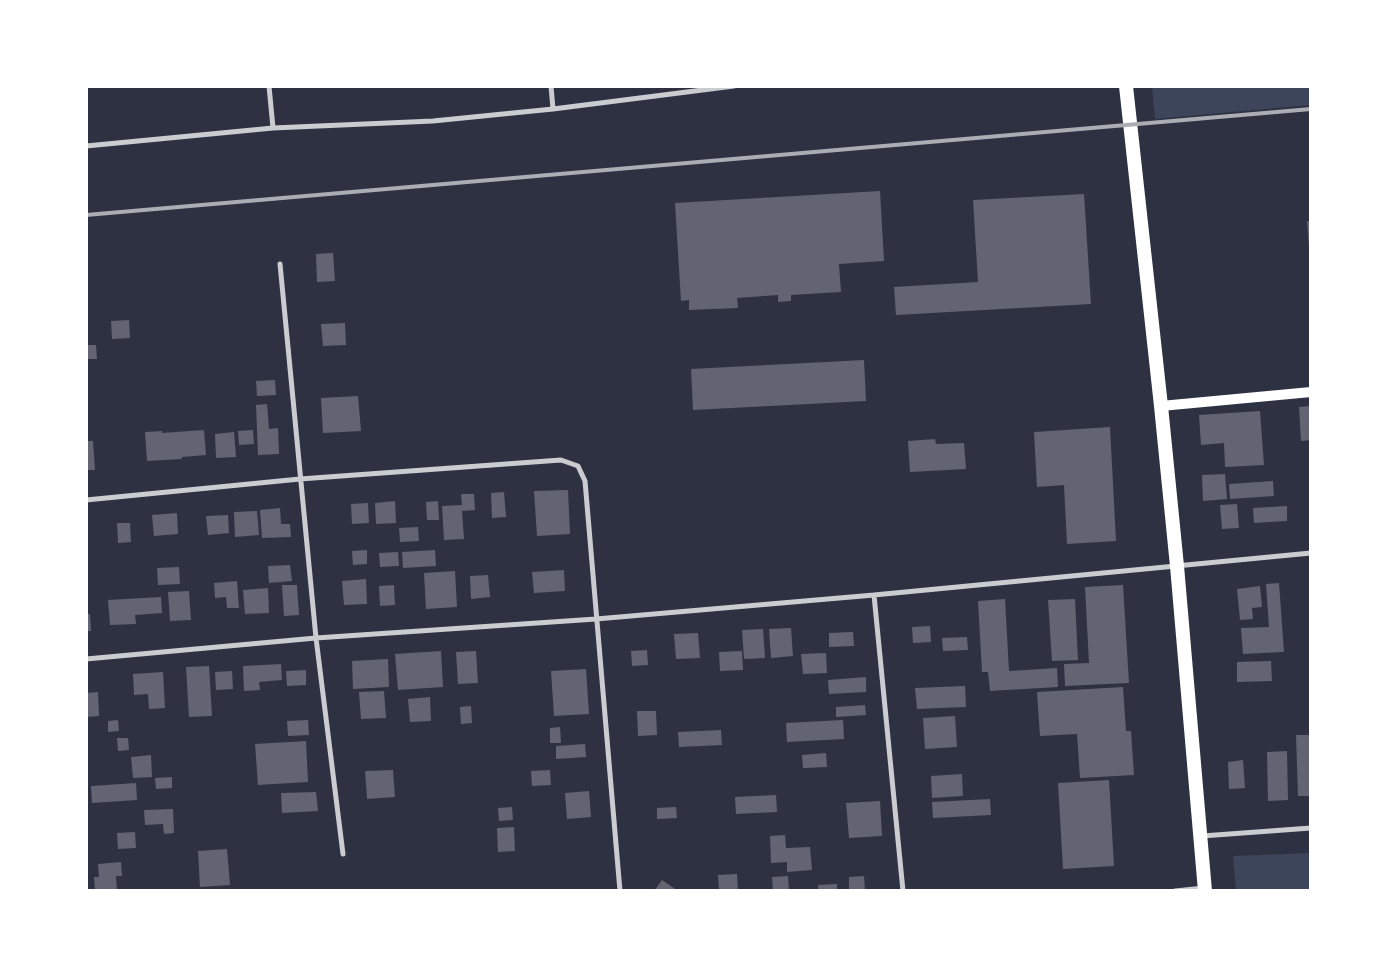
<!DOCTYPE html>
<style>
body{margin:0}
#map{position:relative;width:1397px;height:977px;overflow:hidden;background:#2d3142;font-family:"DM Sans",sans-serif}
canvas{display:block}
.frame{position:absolute;inset:0;border:88px solid #fff;pointer-events:none}
</style>
<div id="map">
<canvas width="1397" height="977"></canvas>
<div class="frame"></div>
</div>
<script>
const ctx = document.querySelector('canvas').getContext('2d');
ctx.lineJoin = 'round';
function fill(path, color) { ctx.fillStyle = color; ctx.fill(path, 'evenodd'); }
function stroke(path, color, width, dash) { ctx.strokeStyle = color; ctx.lineWidth = width; ctx.lineCap = dash ? 'butt' : 'round'; ctx.setLineDash(dash || []); ctx.stroke(path); }
const green = new Path2D(`
 M 1152,86 L 1311,86 L 1311,105 L 1155,119 Z
 M 1311,853 L 1311,891 L 1236,891 L 1233,856 Z`);
const building = new Path2D(`
 M 880,191 L 884,261 L 839,264 L 841,292 L 791,295 L 791,301 L 778,302 L 778,295 L 737,298 L 738,308 L 689,310 L 689,300 L 681,301 L 675,203 Z
 M 1084,194 L 1091,304 L 896,315 L 894,287 L 978,282 L 973,200 Z
 M 1307,221 L 1311,221 L 1311,247 L 1309,247 Z
 M 333,253 L 335,281 L 317,282 L 316,254 Z
 M 129,320 L 130,338 L 112,339 L 111,321 Z
 M 345,323 L 346,345 L 323,346 L 321,324 Z
 M 86,345 L 96,345 L 97,359 L 86,359 Z
 M 864,360 L 866,401 L 693,410 L 691,369 Z
 M 275,380 L 276,395 L 257,396 L 256,381 Z
 M 358,396 L 361,431 L 323,433 L 321,398 Z
 M 267,404 L 269,429 L 278,428 L 279,454 L 258,455 L 256,405 Z
 M 1311,406 L 1311,440 L 1301,441 L 1299,407 Z
 M 1260,411 L 1264,465 L 1225,467 L 1224,443 L 1201,445 L 1199,415 Z
 M 1110,427 L 1116,541 L 1067,544 L 1064,485 L 1037,487 L 1034,432 Z
 M 204,430 L 206,455 L 182,457 L 182,459 L 147,461 L 145,432 L 162,431 L 162,433 Z
 M 253,430 L 254,444 L 239,445 L 238,431 Z
 M 234,432 L 236,457 L 216,458 L 215,434 Z
 M 935,439 L 936,444 L 964,443 L 966,469 L 910,472 L 908,441 Z
 M 86,441 L 93,441 L 95,470 L 86,470 Z
 M 1225,474 L 1227,499 L 1203,501 L 1202,475 Z
 M 1273,481 L 1274,496 L 1230,499 L 1229,484 Z
 M 568,490 L 570,534 L 537,536 L 534,491 Z
 M 504,492 L 506,517 L 492,518 L 491,493 Z
 M 461,494 L 474,494 L 475,510 L 462,511 L 464,539 L 444,540 L 442,506 L 462,505 Z
 M 395,501 L 396,523 L 376,524 L 375,503 Z
 M 438,501 L 439,520 L 427,520 L 426,502 Z
 M 368,503 L 369,523 L 352,524 L 351,504 Z
 M 1237,504 L 1239,528 L 1222,529 L 1220,505 Z
 M 1287,506 L 1287,521 L 1254,523 L 1253,508 Z
 M 280,508 L 281,524 L 290,524 L 291,537 L 262,538 L 260,510 Z
 M 257,511 L 259,535 L 235,537 L 234,512 Z
 M 177,513 L 178,534 L 154,536 L 152,515 Z
 M 228,515 L 229,533 L 208,535 L 206,516 Z
 M 117,523 L 130,523 L 131,542 L 118,543 Z
 M 418,527 L 419,541 L 400,542 L 399,528 Z
 M 367,550 L 367,564 L 353,565 L 352,551 Z
 M 435,550 L 436,566 L 403,568 L 402,552 Z
 M 398,552 L 399,566 L 380,567 L 379,553 Z
 M 290,565 L 292,581 L 269,583 L 268,566 Z
 M 179,567 L 180,584 L 158,585 L 157,568 Z
 M 564,570 L 565,591 L 534,593 L 532,572 Z
 M 455,571 L 457,607 L 426,609 L 424,573 Z
 M 488,575 L 490,597 L 471,599 L 470,576 Z
 M 366,579 L 367,604 L 344,605 L 342,581 Z
 M 237,581 L 239,608 L 227,608 L 226,597 L 215,598 L 214,583 Z
 M 1279,583 L 1284,652 L 1243,654 L 1241,628 L 1269,627 L 1266,584 Z
 M 282,585 L 297,585 L 299,615 L 284,616 Z
 M 394,585 L 395,605 L 380,606 L 379,586 Z
 M 1123,585 L 1129,683 L 1065,686 L 1064,664 L 1089,663 L 1085,587 Z
 M 1260,586 L 1262,607 L 1252,608 L 1253,619 L 1240,620 L 1237,589 Z
 M 268,588 L 269,613 L 245,614 L 243,590 Z
 M 189,591 L 191,620 L 170,621 L 168,592 Z
 M 161,597 L 162,613 L 135,615 L 136,624 L 110,625 L 108,600 Z
 M 1005,599 L 1009,671 L 1057,668 L 1058,687 L 990,691 L 988,672 L 982,672 L 978,601 Z
 M 1075,599 L 1078,660 L 1052,661 L 1048,600 Z
 M 86,614 L 90,614 L 91,631 L 86,631 Z
 M 930,626 L 931,642 L 913,643 L 912,627 Z
 M 791,628 L 793,656 L 771,658 L 769,629 Z
 M 763,629 L 765,658 L 744,659 L 742,630 Z
 M 853,632 L 854,646 L 829,647 L 829,633 Z
 M 698,633 L 700,658 L 676,659 L 674,634 Z
 M 967,637 L 968,650 L 943,651 L 942,638 Z
 M 647,650 L 648,665 L 632,666 L 631,651 Z
 M 441,651 L 443,687 L 398,690 L 395,654 Z
 M 476,651 L 478,683 L 458,684 L 456,652 Z
 M 742,651 L 743,670 L 720,671 L 719,652 Z
 M 826,653 L 827,673 L 803,674 L 801,654 Z
 M 388,659 L 389,687 L 353,689 L 352,661 Z
 M 1271,661 L 1272,681 L 1237,682 L 1237,662 Z
 M 281,664 L 282,680 L 259,682 L 260,690 L 244,691 L 243,666 Z
 M 209,666 L 212,716 L 189,717 L 186,667 Z
 M 586,669 L 589,714 L 554,716 L 551,671 Z
 M 306,670 L 306,685 L 287,686 L 286,671 Z
 M 232,671 L 233,689 L 216,690 L 215,672 Z
 M 163,672 L 165,708 L 149,709 L 148,694 L 134,695 L 133,674 Z
 M 866,677 L 866,692 L 829,694 L 828,680 Z
 M 965,686 L 966,707 L 917,709 L 915,688 Z
 M 1123,687 L 1126,731 L 1131,731 L 1134,775 L 1080,778 L 1077,734 L 1040,736 L 1037,692 Z
 M 384,691 L 386,718 L 361,719 L 359,692 Z
 M 98,692 L 99,716 L 86,717 L 86,693 Z
 M 430,697 L 431,721 L 410,722 L 408,699 Z
 M 865,705 L 866,715 L 836,717 L 836,707 Z
 M 471,706 L 472,723 L 461,724 L 460,707 Z
 M 637,711 L 656,711 L 657,735 L 638,736 Z
 M 955,716 L 957,747 L 925,749 L 923,718 Z
 M 118,720 L 119,731 L 108,732 L 108,721 Z
 M 308,720 L 309,735 L 288,736 L 287,721 Z
 M 843,720 L 844,739 L 787,742 L 786,723 Z
 M 560,727 L 561,743 L 550,743 L 550,728 Z
 M 721,730 L 722,745 L 679,747 L 678,732 Z
 M 1296,735 L 1311,735 L 1311,796 L 1298,796 Z
 M 117,738 L 128,738 L 129,750 L 118,751 Z
 M 306,741 L 308,782 L 258,785 L 255,744 Z
 M 585,744 L 586,757 L 556,759 L 556,746 Z
 M 1287,751 L 1288,800 L 1268,801 L 1267,752 Z
 M 826,753 L 827,767 L 803,768 L 802,755 Z
 M 151,755 L 152,777 L 133,778 L 131,757 Z
 M 1243,760 L 1245,788 L 1229,789 L 1228,762 Z
 M 393,770 L 395,797 L 367,799 L 365,771 Z
 M 550,770 L 551,785 L 532,786 L 531,771 Z
 M 962,774 L 963,796 L 932,798 L 931,776 Z
 M 172,777 L 172,788 L 156,789 L 155,778 Z
 M 1109,780 L 1114,866 L 1063,869 L 1058,783 Z
 M 136,783 L 137,800 L 92,803 L 91,786 Z
 M 589,791 L 591,817 L 567,819 L 565,793 Z
 M 316,792 L 318,811 L 282,813 L 281,793 Z
 M 776,795 L 777,812 L 736,814 L 735,797 Z
 M 990,799 L 991,815 L 933,818 L 932,802 Z
 M 880,801 L 882,836 L 849,838 L 846,803 Z
 M 512,807 L 513,820 L 499,821 L 498,808 Z
 M 676,807 L 677,818 L 657,819 L 657,808 Z
 M 173,809 L 174,833 L 164,834 L 163,824 L 145,825 L 144,810 Z
 M 514,827 L 515,851 L 498,852 L 497,828 Z
 M 135,832 L 136,848 L 118,849 L 117,833 Z
 M 785,835 L 786,848 L 810,847 L 812,870 L 787,872 L 787,862 L 771,863 L 770,836 Z
 M 227,849 L 230,885 L 200,887 L 198,851 Z
 M 121,862 L 122,876 L 116,876 L 117,891 L 95,891 L 94,877 L 99,877 L 98,864 Z
 M 737,874 L 738,891 L 719,891 L 718,875 Z
 M 788,876 L 789,891 L 773,891 L 772,877 Z
 M 864,876 L 865,891 L 849,891 L 849,877 Z
 M 662,880 L 678,891 L 654,891 Z
 M 837,884 L 837,891 L 818,891 L 818,885 Z`);
const minor = new Path2D(`
 M 269,86 L 273,128
 M 551,86 L 553,109
 M 86,146 L 273,128 L 433,121 L 553,109 L 734,86
 M 280,264 L 316,638 L 343,854
 M 86,500 L 300,479 L 561,460 L 578,466 L 585,481 L 620,891
 M 874,595 L 903,891
 M 86,659 L 316,638 L 596,619 L 874,595 L 1311,553
 M 1202,836 L 1311,828
 M 1175,891 L 1204,888`);
const secondary = new Path2D(`
 M 1161,406 L 1311,392`);
const trunk = new Path2D(`
 M 1126,86 L 1161,406 L 1177,566 L 1205,891`);
const rail = new Path2D(`
 M 86,215 L 1311,109`);
fill(green, '#3c4559');
fill(building, '#626471');
stroke(minor, '#caccd0', 5);
stroke(secondary, '#fff', 10);
stroke(trunk, '#fff', 14);
stroke(rail, '#abadb3', 4);
</script>
